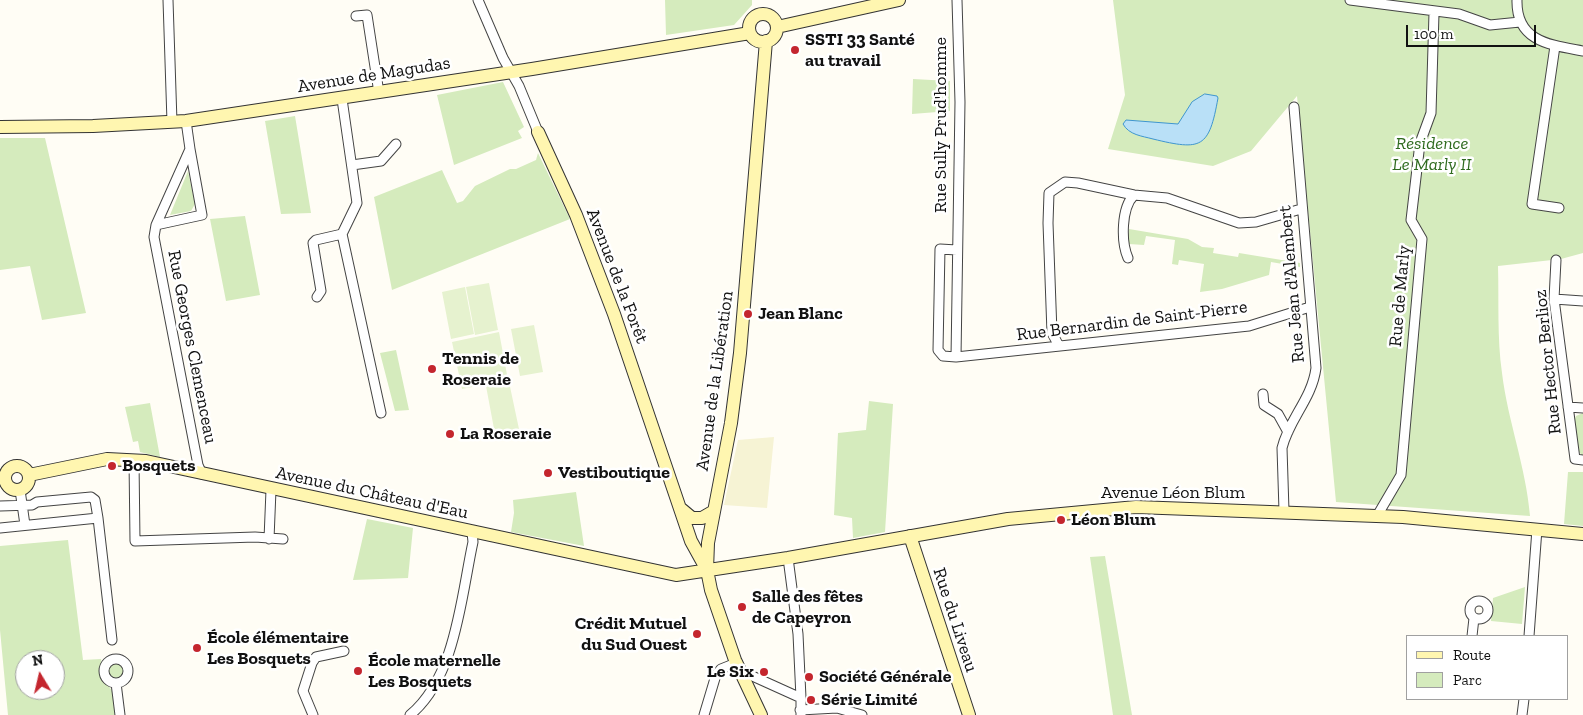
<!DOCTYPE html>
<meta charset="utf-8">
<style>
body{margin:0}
#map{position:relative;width:1583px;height:715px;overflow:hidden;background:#fffdf5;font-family:"Zilla Slab",serif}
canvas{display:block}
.legend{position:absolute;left:1406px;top:635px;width:162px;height:65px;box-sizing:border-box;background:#fff;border:1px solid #a0a0a0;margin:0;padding:6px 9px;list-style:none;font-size:15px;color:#111}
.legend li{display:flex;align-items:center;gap:10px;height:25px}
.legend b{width:25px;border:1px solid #a0a0a0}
.north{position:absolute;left:15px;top:650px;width:50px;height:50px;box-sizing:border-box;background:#fff;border:1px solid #a0a0a0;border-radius:50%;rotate:351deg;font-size:14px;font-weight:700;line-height:20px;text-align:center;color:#111}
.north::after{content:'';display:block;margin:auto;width:18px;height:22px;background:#c4262e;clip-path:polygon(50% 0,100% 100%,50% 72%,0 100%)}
.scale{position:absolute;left:1406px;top:25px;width:130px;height:22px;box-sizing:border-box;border:2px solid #111;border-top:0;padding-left:6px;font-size:15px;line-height:18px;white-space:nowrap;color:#111;-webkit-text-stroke:4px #fff;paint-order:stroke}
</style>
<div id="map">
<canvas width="1583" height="715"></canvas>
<ul class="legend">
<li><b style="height:6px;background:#fff6b0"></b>Route</li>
<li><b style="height:14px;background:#d5ebbd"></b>Parc</li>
</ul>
<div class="north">N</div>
<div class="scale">100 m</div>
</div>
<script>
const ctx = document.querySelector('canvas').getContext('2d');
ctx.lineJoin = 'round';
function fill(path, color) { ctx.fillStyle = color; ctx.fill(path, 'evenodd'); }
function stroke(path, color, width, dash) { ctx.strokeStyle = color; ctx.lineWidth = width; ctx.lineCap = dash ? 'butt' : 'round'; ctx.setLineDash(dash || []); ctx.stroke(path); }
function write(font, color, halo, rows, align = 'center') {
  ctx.font = font + ' "Zilla Slab",serif'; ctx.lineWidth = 5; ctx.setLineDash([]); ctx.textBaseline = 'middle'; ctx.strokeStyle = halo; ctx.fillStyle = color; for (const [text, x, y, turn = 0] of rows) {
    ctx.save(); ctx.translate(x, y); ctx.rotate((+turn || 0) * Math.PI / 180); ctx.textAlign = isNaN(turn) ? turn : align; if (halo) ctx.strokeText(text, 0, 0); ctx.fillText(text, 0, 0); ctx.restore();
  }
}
const farmland = new Path2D(`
 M 774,437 L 767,508 L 724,505 L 738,440 Z`);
const green = new Path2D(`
 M 665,0 L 752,0 L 752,5 L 734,25 L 666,35 Z
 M 1113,0 L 1583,0 L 1583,253 L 1561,259 L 1498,266 C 1499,301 1497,338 1502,373 C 1508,422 1526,467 1530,516 L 1336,502 L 1297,96 L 1251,151 L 1213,166 L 1108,149 L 1125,95 Z
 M 913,79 L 950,81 L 950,111 L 912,114 Z
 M 503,82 L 524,127 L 518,131 L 522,138 L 454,165 L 437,95 Z
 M 295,116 L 311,213 L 281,214 L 265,121 Z
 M 0,138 L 45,138 L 86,313 L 42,320 L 30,266 L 0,270 Z
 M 538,153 L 570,219 L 392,290 L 374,197 L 442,170 L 457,203 L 463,201 L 475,186 L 510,169 L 516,169 L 536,160 Z
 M 188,171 L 195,204 L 191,211 L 170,215 Z
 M 245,216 L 260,295 L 226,301 L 210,219 Z
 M 1129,229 L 1188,239 L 1202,247 L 1214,248 L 1213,253 L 1238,257 L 1239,253 L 1300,263 L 1300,267 L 1271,262 L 1269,275 L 1222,289 L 1200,292 L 1204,264 L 1179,260 L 1178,265 L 1172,264 L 1175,240 L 1146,236 L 1144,245 L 1129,244 L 1127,241 Z
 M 396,350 L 409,410 L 395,411 L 380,353 Z
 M 869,401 L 893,404 L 885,532 L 853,538 L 852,518 L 834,515 L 838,433 L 866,430 Z
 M 150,403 L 160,457 L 140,452 L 138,441 L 133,442 L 125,407 Z
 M 1583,413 L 1583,456 C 1574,449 1571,426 1576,416 Z
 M 1568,472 L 1583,472 L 1583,526 L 1564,524 Z
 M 576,492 L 584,546 L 511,532 L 514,513 L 513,500 Z
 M 367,519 L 413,528 L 408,578 L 353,580 Z
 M 68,540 L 83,660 L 101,659 L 104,679 L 112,691 L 115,715 L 8,715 L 0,630 L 0,546 ZM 25,660 L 55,660 L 55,690 L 25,690 Z
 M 1105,556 L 1132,715 L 1113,715 L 1090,557 Z
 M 1525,587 L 1522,624 L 1491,621 L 1493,598 Z
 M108 670a8 8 0 1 1 16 0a8 8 0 1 1-16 0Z`);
const pitch = new Path2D(`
 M 489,283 L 498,330 L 475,335 L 466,287 Z
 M 465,287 L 474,334 L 451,339 L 442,292 Z
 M 534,325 L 543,372 L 520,376 L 511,329 Z
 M 499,332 L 508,380 L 462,389 L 452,342 Z
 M 509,382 L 519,429 L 495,434 L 486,386 Z`);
const water = new Path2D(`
 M 1205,94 L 1217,96 L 1218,98 C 1209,148 1202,151 1153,139 C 1142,136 1129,135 1123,124 L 1126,120 L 1178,124 L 1192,102 Z`);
const street = new Path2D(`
 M 168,0 L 172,122
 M 478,0 L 503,58 L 519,86 L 538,132
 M 957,0 L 960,102 L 956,357 L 943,356 L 938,350 L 940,249 L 957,250
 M 1350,0 L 1459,14 L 1490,25 L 1520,22
 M 1517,0 C 1516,42 1551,45 1583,51
 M 356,16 L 367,15 L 379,93
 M 1555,46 L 1532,204 L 1559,208
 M 342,99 L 357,203 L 342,234 L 381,413
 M 186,121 L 190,149 L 156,225 L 154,237 L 198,465 L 202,474
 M 352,165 L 381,161 L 396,144
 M 156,225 L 202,215 L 190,149
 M 1128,258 C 1121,242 1121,208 1134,195
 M 1556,260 L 1554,299 L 1575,459 L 1583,460
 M 317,297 L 321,291 L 313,243 L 316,240 L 342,234
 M 1554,299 L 1583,301
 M 1059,346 L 1052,333 L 1048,223 L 1049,193 L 1065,182 L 1078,183 L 1134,195 L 1167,198 L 1239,223 L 1256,222 L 1301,209
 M 956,357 L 1249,326 L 1310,307
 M 1263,394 L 1264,405 L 1278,414 L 1288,432
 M 1568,407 L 1583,408
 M 134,460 L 135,541 L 255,537 L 283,539
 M 20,490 L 25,525
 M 0,506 L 32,505 L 37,502 L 91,497 L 95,500 L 98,518
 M 1284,511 L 1282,448 C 1289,419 1312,399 1316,368 L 1294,107
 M 1377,516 L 1401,475 L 1422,239 L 1411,220 L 1420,143 L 1431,113 L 1434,13
 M 0,528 L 98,518 L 112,640
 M 269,539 L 271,490
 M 788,558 L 798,634 L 801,698
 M1470 610a9 9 0 1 1 18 0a9 9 0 1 1-18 0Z
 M 1472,636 L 1474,618
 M 1529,636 L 1537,529
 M104 671a12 12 0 1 1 24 0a12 12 0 1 1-24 0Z
 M 739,670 L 801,698 L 801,715
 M 116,683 L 120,715
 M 800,710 L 837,708 L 862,715
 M 313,715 L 303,691 L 312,663 L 316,657 L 344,651
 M 410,715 C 456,677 461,597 473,542 L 472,532
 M 704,715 L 716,675 L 721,669 L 736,663
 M 1522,715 L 1524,699`);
const secondary = new Path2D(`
 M749 28a14 14 0 1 1 28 0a14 14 0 1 1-28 0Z
 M 777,27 L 899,0
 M 0,127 L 93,126 L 186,121 L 532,69 L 750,33
 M 538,132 L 576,215 L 614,314 L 691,541 L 707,570
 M5 478a12 12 0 1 1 24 0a12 12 0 1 1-24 0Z
 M 29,475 L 107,459 L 146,461 L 676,575 L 788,558 L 1008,519 L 1136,507 L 1403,517 L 1583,534
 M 680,508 L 692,518 L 702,518 L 714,511
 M 910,536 L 969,715
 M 761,715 L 735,660 L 711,590 L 707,570 L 708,543 L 731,423 L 740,353 L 766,41`);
const markers = [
 [795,50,5,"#c4262e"],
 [748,314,5,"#c4262e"],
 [432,369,5,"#c4262e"],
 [450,434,5,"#c4262e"],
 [112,466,5,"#c4262e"],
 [548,473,5,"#c4262e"],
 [1061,520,5,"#c4262e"],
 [742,607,5,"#c4262e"],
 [697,634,5,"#c4262e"],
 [197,648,5,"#c4262e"],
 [358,671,5,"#c4262e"],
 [764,672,5,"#c4262e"],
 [809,677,5,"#c4262e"],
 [811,700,5,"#c4262e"]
];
const poiNames = [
 ["SSTI 33 Santé",805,40],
 ["au travail",805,61],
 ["Jean Blanc",758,314],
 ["Tennis de",442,359],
 ["Roseraie",442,380],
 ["La Roseraie",460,434],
 ["Bosquets",122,466],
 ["Vestiboutique",558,473],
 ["Léon Blum",1071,520],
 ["Salle des fêtes",752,597],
 ["de Capeyron",752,618],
 ["Crédit Mutuel",687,624,"right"],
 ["du Sud Ouest",687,645,"right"],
 ["École élémentaire",207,638],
 ["Les Bosquets",207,659],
 ["École maternelle",368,661],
 ["Les Bosquets",368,682],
 ["Le Six",754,672,"right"],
 ["Société Générale",819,677],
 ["Série Limité",821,700]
];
const streetNames = [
 ["Avenue de Magudas",374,75,-9],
 ["Rue Sully Prud'homme",941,125,-90],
 ["Avenue de la Forêt",617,276,69],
 ["Rue Jean d'Alembert",1292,284,-95],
 ["Rue de Marly",1400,296,-85],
 ["Rue Bernardin de Saint-Pierre",1132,321,-7],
 ["Rue Georges Clemenceau",192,347,79],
 ["Rue Hector Berlioz",1548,362,-96],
 ["Avenue de la Libération",715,381,-82],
 ["Avenue du Château d'Eau",372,493,12],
 ["Avenue Léon Blum",1173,493],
 ["Rue du Liveau",955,620,72]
];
const parkNames = [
 ["Résidence",1432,144],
 ["Le Marly II",1432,165]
];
fill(farmland, '#f6f3d4');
fill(green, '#d5ebbd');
fill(pitch, '#e6f2cf');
fill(water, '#b9e0f7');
stroke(water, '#3f96cf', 1);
stroke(street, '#444', 11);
stroke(secondary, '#333', 14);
stroke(street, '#fff', 9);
stroke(secondary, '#fff6b0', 12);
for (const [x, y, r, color] of markers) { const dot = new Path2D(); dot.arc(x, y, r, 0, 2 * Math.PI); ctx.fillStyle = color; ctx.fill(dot); stroke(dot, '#fff', 2); }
write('bold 18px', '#111', '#fff', poiNames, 'left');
write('18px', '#111', '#fff', streetNames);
write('italic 18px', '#2f6b1f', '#fff', parkNames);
</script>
